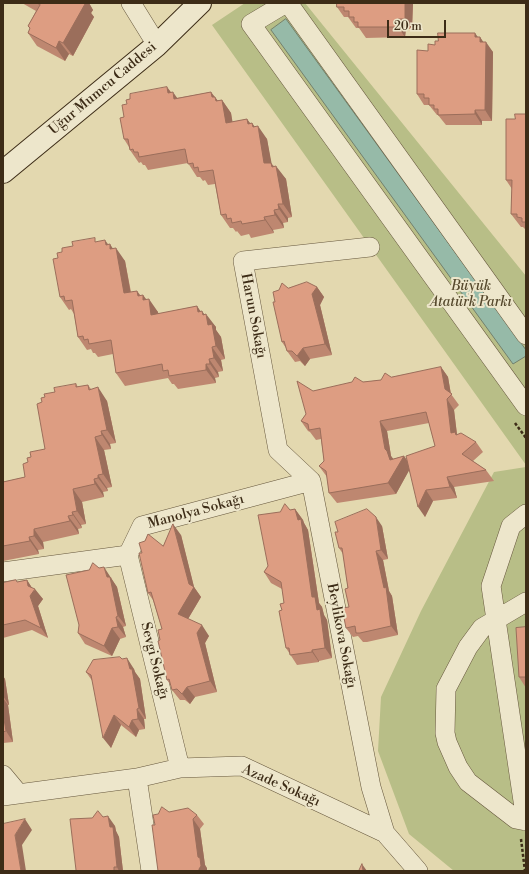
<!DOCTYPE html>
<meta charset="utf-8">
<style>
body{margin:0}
#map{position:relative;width:529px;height:874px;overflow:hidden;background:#e3d8af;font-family:"Libre Bodoni",serif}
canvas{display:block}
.frame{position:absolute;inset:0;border:4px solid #3d2c17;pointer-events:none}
.scale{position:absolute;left:387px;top:20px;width:59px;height:18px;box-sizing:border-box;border:2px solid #3d2c17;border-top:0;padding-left:5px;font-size:12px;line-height:14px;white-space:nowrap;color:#3d2c17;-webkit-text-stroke:3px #ede6cb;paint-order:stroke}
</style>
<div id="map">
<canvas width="529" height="874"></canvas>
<div class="frame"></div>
<div class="scale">20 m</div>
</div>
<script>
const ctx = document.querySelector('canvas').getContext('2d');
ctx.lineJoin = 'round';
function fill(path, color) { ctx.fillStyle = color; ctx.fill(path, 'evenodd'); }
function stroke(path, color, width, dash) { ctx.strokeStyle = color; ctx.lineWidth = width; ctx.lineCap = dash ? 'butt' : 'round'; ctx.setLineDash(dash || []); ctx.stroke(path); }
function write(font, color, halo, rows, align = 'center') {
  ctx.font = font + ' "Libre Bodoni",serif'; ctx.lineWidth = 4; ctx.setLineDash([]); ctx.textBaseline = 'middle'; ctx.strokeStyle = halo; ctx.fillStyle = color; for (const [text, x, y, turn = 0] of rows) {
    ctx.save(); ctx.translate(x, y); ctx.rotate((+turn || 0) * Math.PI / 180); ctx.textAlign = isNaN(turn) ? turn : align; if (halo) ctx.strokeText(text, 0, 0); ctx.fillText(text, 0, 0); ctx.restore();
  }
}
const green = new Path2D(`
 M 245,3 L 305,3 L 526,276 L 526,465 L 212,25 Z
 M 526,467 L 526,871 L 454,871 L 409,834 L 378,751 L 381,697 L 421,611 L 494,472 Z`);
const water = new Path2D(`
 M 286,19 L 526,350 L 526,356 L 513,364 L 271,30 Z`);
const path = new Path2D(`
 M 515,423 L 526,438
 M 521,839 L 525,871`);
const street = new Path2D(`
 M 131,3 L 157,45
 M 286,3 L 251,24 L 526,406
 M 288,3 L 526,335
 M 370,247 L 243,261 L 278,450 L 311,481 L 371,787 L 385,833
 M 526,514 L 511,526 L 491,586 L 526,821
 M 128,555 L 180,768
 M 3,572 L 128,555 L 142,526 L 311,481
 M 526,602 L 482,628 L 468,647 L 446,689 L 445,733 L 447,742 L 458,767 L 468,782 L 516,819 L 526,821
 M 3,775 L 18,793
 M 137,778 L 151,871
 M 3,796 L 137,778 L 180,768 L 242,766 L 385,833 L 418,871`);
const secondary = new Path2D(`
 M 3,172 L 157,45 L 200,3`);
const wall = new Path2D(`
 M 22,3 L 89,3 L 93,10 L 91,13 L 94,17 L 73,56 L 69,54 L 65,61 L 37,46 L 28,33 L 30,29 L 28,26 L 36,11 Z
 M 413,3 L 412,29 L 406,29 L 405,37 L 366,38 L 359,28 L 356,28 L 348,17 L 344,17 L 337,7 Z
 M 478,37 L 480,37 L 483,42 L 493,52 L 492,121 L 482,121 L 482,125 L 446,125 L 438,115 L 437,115 L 429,105 L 424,105 L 417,94 L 428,51 L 435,45 Z
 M 167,87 L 171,92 L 177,98 L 211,92 L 218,101 L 222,100 L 231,113 L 232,122 L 247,119 L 250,123 L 252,123 L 255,127 L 267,139 L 271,163 L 286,179 L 292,217 L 288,218 L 288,222 L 283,223 L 284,228 L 273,230 L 274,233 L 251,238 L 249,234 L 241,236 L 237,231 L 236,232 L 233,228 L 230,228 L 221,215 L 215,184 L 208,185 L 205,180 L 203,181 L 200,177 L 197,177 L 188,163 L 148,170 L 145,165 L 143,165 L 141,162 L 139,163 L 130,150 L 129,147 L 124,139 L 124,117 L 127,104 L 130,99 Z
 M 526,114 L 526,230 L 523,227 L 521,227 L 511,214 L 512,189 L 506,180 L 515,119 Z
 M 97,242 L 108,245 L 125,261 L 131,292 L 137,291 L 141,296 L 143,295 L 146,299 L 158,312 L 158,314 L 197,306 L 200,311 L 216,327 L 216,330 L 221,337 L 225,359 L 221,360 L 223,371 L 218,372 L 219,377 L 215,378 L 216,383 L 178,389 L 174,384 L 172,384 L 168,378 L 125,386 L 116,373 L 113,354 L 98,357 L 95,353 L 93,353 L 91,349 L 87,350 L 78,337 L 74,314 L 71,309 L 69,310 L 60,297 L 58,258 L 62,252 Z
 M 317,287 L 324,297 L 320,305 L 332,355 L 310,359 L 305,366 L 300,361 L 295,362 L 287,351 L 286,348 L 282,342 L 275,302 L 288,288 Z
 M 441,367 L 448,377 L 451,394 L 459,405 L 454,410 L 457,434 L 476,442 L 483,452 L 473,461 L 486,470 L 494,481 L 454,487 L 457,498 L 433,501 L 425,517 L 409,470 L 396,494 L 337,503 L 329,493 L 327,477 L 319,466 L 324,461 L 321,439 L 316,440 L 310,432 L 308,431 L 301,421 L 306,414 L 313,391 L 363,382 L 381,380 ZM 429,423 L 435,446 L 407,460 L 404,456 L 393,459 L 391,456 L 387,431 Z
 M 76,384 L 78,387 L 88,385 L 91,389 L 107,401 L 116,443 L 110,444 L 111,449 L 104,450 L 112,487 L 107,488 L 108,491 L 103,492 L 104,497 L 82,502 L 86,524 L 81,525 L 82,528 L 78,529 L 79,534 L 43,542 L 44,549 L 38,550 L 39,554 L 3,561 L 3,482 L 25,477 L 28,462 L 31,457 L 45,449 L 42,402 L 45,397 L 55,392 Z
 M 295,509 L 303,520 L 304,523 L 308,530 L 319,603 L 322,607 L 324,615 L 327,620 L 332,658 L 319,661 L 319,662 L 297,665 L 286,648 L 282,610 L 284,603 L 282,589 L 271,583 L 264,572 L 268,566 L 280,512 Z
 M 382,526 L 388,559 L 383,560 L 389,591 L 392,596 L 398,635 L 367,642 L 363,642 L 358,636 L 353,637 L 346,628 L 349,607 L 347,582 L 343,554 L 339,548 Z
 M 181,535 L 194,587 L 201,597 L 188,619 L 209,636 L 205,643 L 217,692 L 195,697 L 190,704 L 185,700 L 180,700 L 172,690 L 171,685 L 167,680 L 160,640 L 162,629 L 153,600 L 148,593 L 163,546 Z
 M 111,577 L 112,580 L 117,587 L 126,626 L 123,627 L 126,637 L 120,639 L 112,656 L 85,644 L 78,633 Z
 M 27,580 L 32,588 L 43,599 L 38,606 L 48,638 L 32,630 L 3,638 L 3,583 L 18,582 Z
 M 526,627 L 526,688 L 519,677 Z
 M 122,659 L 134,669 L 135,672 L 140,679 L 146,719 L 144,719 L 145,729 L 139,730 L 136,737 L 121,725 L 111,748 L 93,682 L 86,672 Z
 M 3,676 L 5,679 L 9,705 L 8,705 L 13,742 L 3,743 Z
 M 169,812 L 197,815 L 204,824 L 200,829 L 205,865 L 207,868 L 155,825 Z
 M 103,817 L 115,826 L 116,831 L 119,837 L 123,871 L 76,871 L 92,818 Z`);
const shadedWall = new Path2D(`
 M 82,3 L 89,3 L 93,10 L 91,13 L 94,17 L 73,56 L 63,43 Z
 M 405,3 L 413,3 L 412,29 L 405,19 Z
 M 398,19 L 406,29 L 405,37 L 398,27 Z
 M 475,33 L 480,40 L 480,37 L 486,46 L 486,42 L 493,52 L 492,121 L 485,110 L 475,37 Z
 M 59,41 L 69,54 L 65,61 L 56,48 Z
 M 167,87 L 174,97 L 173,92 L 182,105 L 183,112 L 168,93 Z
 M 211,92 L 216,99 L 215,97 L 223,108 L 222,100 L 231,113 L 235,136 L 226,123 L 212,97 Z
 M 475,110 L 482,121 L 482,125 L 475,114 Z
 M 247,119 L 252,126 L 252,123 L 259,133 L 258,126 L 267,139 L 274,176 L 264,163 L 248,124 Z
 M 271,163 L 277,172 L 276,166 L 286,179 L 292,217 L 283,204 Z
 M 278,204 L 288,218 L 288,222 L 279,209 Z
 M 274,210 L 283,223 L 284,228 L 275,215 Z
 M 264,217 L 273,230 L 274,233 L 265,220 Z
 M 105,240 L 110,247 L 110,244 L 117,255 L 116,248 L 125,261 L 133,306 L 124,293 L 106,245 Z
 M 317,287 L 324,297 L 320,305 L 332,355 L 325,344 L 312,294 Z
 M 137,291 L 143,300 L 143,295 L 150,305 L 149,299 L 158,312 L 161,328 L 138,296 Z
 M 197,306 L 203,315 L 202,311 L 207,318 L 206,314 L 216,327 L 216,330 L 221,337 L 225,359 L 216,346 L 198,312 Z
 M 212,347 L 221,360 L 223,371 L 214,358 Z
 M 303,348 L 310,359 L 305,366 L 297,356 Z
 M 209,359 L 218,372 L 219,377 L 210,364 Z
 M 206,364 L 215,378 L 216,383 L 206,370 Z
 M 441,367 L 448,377 L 451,395 L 445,389 Z
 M 98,387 L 107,401 L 116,443 L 107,430 Z
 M 447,399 L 454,410 L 457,435 L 451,433 Z
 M 380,421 L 387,431 L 391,456 L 395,461 L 404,456 L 411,467 L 396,494 L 388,483 L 390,460 L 385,449 Z
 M 101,431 L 110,444 L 111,449 L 102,435 Z
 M 95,437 L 104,450 L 112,487 L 103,474 Z
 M 98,475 L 107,488 L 108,491 L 98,478 Z
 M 447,477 L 454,487 L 457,498 L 450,487 Z
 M 94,479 L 103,492 L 104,497 L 95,484 Z
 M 73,489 L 82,502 L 86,524 L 77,511 Z
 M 426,490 L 433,501 L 425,517 L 418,507 Z
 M 295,509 L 303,520 L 304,523 L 308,530 L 319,603 L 322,607 L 324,615 L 327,620 L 332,658 L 325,648 L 317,610 L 312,597 L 298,520 Z
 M 72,512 L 81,525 L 82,528 L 73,515 Z
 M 68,516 L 78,529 L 79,534 L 70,521 Z
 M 376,517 L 382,526 L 388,559 L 381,550 Z
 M 173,524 L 181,535 L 194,587 L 201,597 L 185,624 L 178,614 L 189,584 Z
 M 34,529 L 43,542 L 44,549 L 34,536 Z
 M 29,537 L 38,550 L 39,554 L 30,541 Z
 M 376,551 L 383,560 L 389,591 L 392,596 L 398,635 L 391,626 Z
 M 104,567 L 117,587 L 126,626 L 118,616 Z
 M 27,580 L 34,591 L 35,589 L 43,599 L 38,606 L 48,638 L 41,628 L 30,596 Z
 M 116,617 L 123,627 L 126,637 L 118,627 Z
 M 202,625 L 209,636 L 205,643 L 217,692 L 210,681 L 197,633 Z
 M 112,628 L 120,639 L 112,656 L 104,646 Z
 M 312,650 L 319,661 L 319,662 L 312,652 Z
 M 127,658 L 134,669 L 135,672 L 140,679 L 146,719 L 139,708 Z
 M 3,676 L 5,679 L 9,705 L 3,696 Z
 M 187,687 L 195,697 L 190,704 L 182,694 Z
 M 3,698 L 8,705 L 13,742 L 6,731 L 3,713 Z
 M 137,709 L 144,719 L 145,729 L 138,719 Z
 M 114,715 L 121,725 L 111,748 L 103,738 Z
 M 132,720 L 139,730 L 136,737 L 129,727 Z
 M 108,816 L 115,826 L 116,831 L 119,837 L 123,871 L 119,871 L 117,867 Z
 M 25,819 L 32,830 L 22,845 L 26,871 L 21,871 L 15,835 Z
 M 193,819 L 200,829 L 205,865 L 207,868 L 207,871 L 199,871 Z
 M 362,864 L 367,871 L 363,871 Z`);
const building = new Path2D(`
 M 37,3 L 84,3 L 85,4 L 63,43 L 59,41 L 56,48 L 28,33 L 30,28 L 28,26 L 40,5 Z
 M 337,3 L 405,3 L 405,19 L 398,19 L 398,27 L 358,27 L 358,22 L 354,22 L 354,17 L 349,17 L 349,11 L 344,11 L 344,7 L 337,7 Z
 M 438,33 L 475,33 L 475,37 L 480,37 L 480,42 L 486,42 L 485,110 L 475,110 L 475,114 L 438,115 L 438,109 L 434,109 L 434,105 L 429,105 L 429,98 L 424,98 L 424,94 L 417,94 L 417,50 L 428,51 L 428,44 L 435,45 L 435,41 L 438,41 Z
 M 167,87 L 168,93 L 173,92 L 174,99 L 211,92 L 212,97 L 215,97 L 216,101 L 222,100 L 226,123 L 247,119 L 248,124 L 252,123 L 253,127 L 258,126 L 264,163 L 271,163 L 272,167 L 276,166 L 283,204 L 278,204 L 279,209 L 274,210 L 275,215 L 264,217 L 265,220 L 242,224 L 241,221 L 232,223 L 231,218 L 227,219 L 226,214 L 221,215 L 213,170 L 199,172 L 198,167 L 194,168 L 193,163 L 188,164 L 185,149 L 139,157 L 138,152 L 134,152 L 133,149 L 130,150 L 128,139 L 124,139 L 120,118 L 124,117 L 122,105 L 127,104 L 126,100 L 130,99 L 130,94 Z
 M 515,114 L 526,114 L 526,222 L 522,222 L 522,218 L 517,217 L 517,214 L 511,214 L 512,180 L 506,180 L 506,119 L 515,119 Z
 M 95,238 L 95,242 L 105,240 L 106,245 L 110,244 L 110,249 L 116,248 L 124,293 L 137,291 L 138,296 L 143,295 L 143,300 L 149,299 L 151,315 L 197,306 L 198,312 L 202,311 L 203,315 L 206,314 L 208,325 L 212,324 L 216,346 L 212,347 L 214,358 L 209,359 L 210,364 L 206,364 L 206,370 L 169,376 L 168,370 L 163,371 L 162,364 L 116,373 L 111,340 L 89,344 L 88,339 L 84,340 L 83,336 L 78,337 L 72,300 L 65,301 L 64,296 L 60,297 L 53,259 L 58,258 L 57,253 L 62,252 L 62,248 L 73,246 L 72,242 Z
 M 307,282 L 317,287 L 312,294 L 325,344 L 303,348 L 297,356 L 292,351 L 287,351 L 284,341 L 282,342 L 273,302 L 275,302 L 273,292 L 279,290 L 282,283 L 288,288 Z
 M 441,367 L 445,389 L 452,394 L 447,399 L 451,433 L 455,432 L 456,435 L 461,433 L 476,442 L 462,454 L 486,470 L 447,477 L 450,487 L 426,490 L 418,507 L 406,456 L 435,446 L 426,412 L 380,421 L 385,449 L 387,451 L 390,460 L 404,456 L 388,483 L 329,493 L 326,471 L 319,466 L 324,461 L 320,428 L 309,430 L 308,424 L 301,421 L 306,414 L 297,381 L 313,391 L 352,382 L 355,377 L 363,382 L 381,380 L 385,373 L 391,377 Z
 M 76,384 L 76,387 L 88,385 L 89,390 L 98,387 L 107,430 L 101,431 L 102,435 L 95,437 L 103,474 L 98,475 L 98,478 L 94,479 L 95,484 L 73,489 L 77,511 L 72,512 L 73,515 L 68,516 L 70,521 L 34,529 L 34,536 L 29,537 L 30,541 L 3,546 L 3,482 L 25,477 L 23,464 L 28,462 L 27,458 L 31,457 L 30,452 L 45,449 L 37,404 L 42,402 L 41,398 L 45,397 L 44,394 L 55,392 L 54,388 Z
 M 285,504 L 290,510 L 295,509 L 298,520 L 301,519 L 312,597 L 315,597 L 317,610 L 320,609 L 325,648 L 312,650 L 312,652 L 290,655 L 289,648 L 286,648 L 279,611 L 282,610 L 280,604 L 284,603 L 281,582 L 264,572 L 268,566 L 258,515 L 280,512 Z
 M 367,509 L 376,517 L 381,550 L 376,551 L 384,588 L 386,587 L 391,626 L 360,633 L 356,633 L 355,626 L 346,628 L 342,608 L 349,607 L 345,589 L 348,588 L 347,582 L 342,548 L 339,548 L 335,532 L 338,532 L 335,522 Z
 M 173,524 L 189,584 L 194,587 L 178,614 L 202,625 L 197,633 L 210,681 L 187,687 L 182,694 L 177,689 L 172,690 L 169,679 L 167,680 L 158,641 L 160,640 L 158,630 L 162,629 L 151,592 L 148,593 L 139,553 L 142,553 L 139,543 L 145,541 L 148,534 L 163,546 Z
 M 93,563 L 99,568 L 104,567 L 107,577 L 110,577 L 118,616 L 116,617 L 118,627 L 112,628 L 104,646 L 78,633 L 79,625 L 66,575 L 89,570 Z
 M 16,580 L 17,582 L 27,580 L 28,586 L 35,589 L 30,596 L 41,628 L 25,620 L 3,625 L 3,583 Z
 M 526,627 L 526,677 L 519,677 L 516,628 Z
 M 120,657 L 122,659 L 127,658 L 130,669 L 132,669 L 139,708 L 137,709 L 138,719 L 132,720 L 129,727 L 114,715 L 103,738 L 91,675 L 86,672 L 93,660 Z
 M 3,713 L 6,731 L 3,732 Z
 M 162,807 L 169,812 L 188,808 L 197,815 L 193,819 L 198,857 L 200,858 L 201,866 L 199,869 L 199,871 L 158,871 L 152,825 L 155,825 L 153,815 L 158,814 Z
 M 98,811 L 103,817 L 108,816 L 110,827 L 113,827 L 117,867 L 114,867 L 114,871 L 76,871 L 76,870 L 70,819 L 92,818 Z
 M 25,819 L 15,835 L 21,871 L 3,871 L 3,824 Z
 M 362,864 L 363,871 L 359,871 Z`);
const streetNames = [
 ["Uğur Mumcu Caddesi",103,89,-40],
 ["Harun Sokağı",253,316,79],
 ["Manolya Sokağı",196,512,-15],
 ["Beylikova Sokağı",341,636,79],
 ["Sevgi Sokağı",154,661,76],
 ["Azade Sokağı",281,786,24]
];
const parkNames = [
 ["Büyük",471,287],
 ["Atatürk Parkı",471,303]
];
fill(green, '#b8be87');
fill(water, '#96baa8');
stroke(water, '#72816e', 1);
stroke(street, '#66573d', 20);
stroke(secondary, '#3d2c17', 24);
stroke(path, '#3d2c17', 2.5, [3, 2]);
stroke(street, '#ede6cb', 19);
stroke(secondary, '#ede6cb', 22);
fill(wall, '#be8770');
fill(shadedWall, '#9b6e5b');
fill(building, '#dd9d82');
stroke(building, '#9b6e5b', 1);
write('14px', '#3d2c17', '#ede6cb', streetNames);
write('italic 14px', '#56492d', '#ede6cb', parkNames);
</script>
